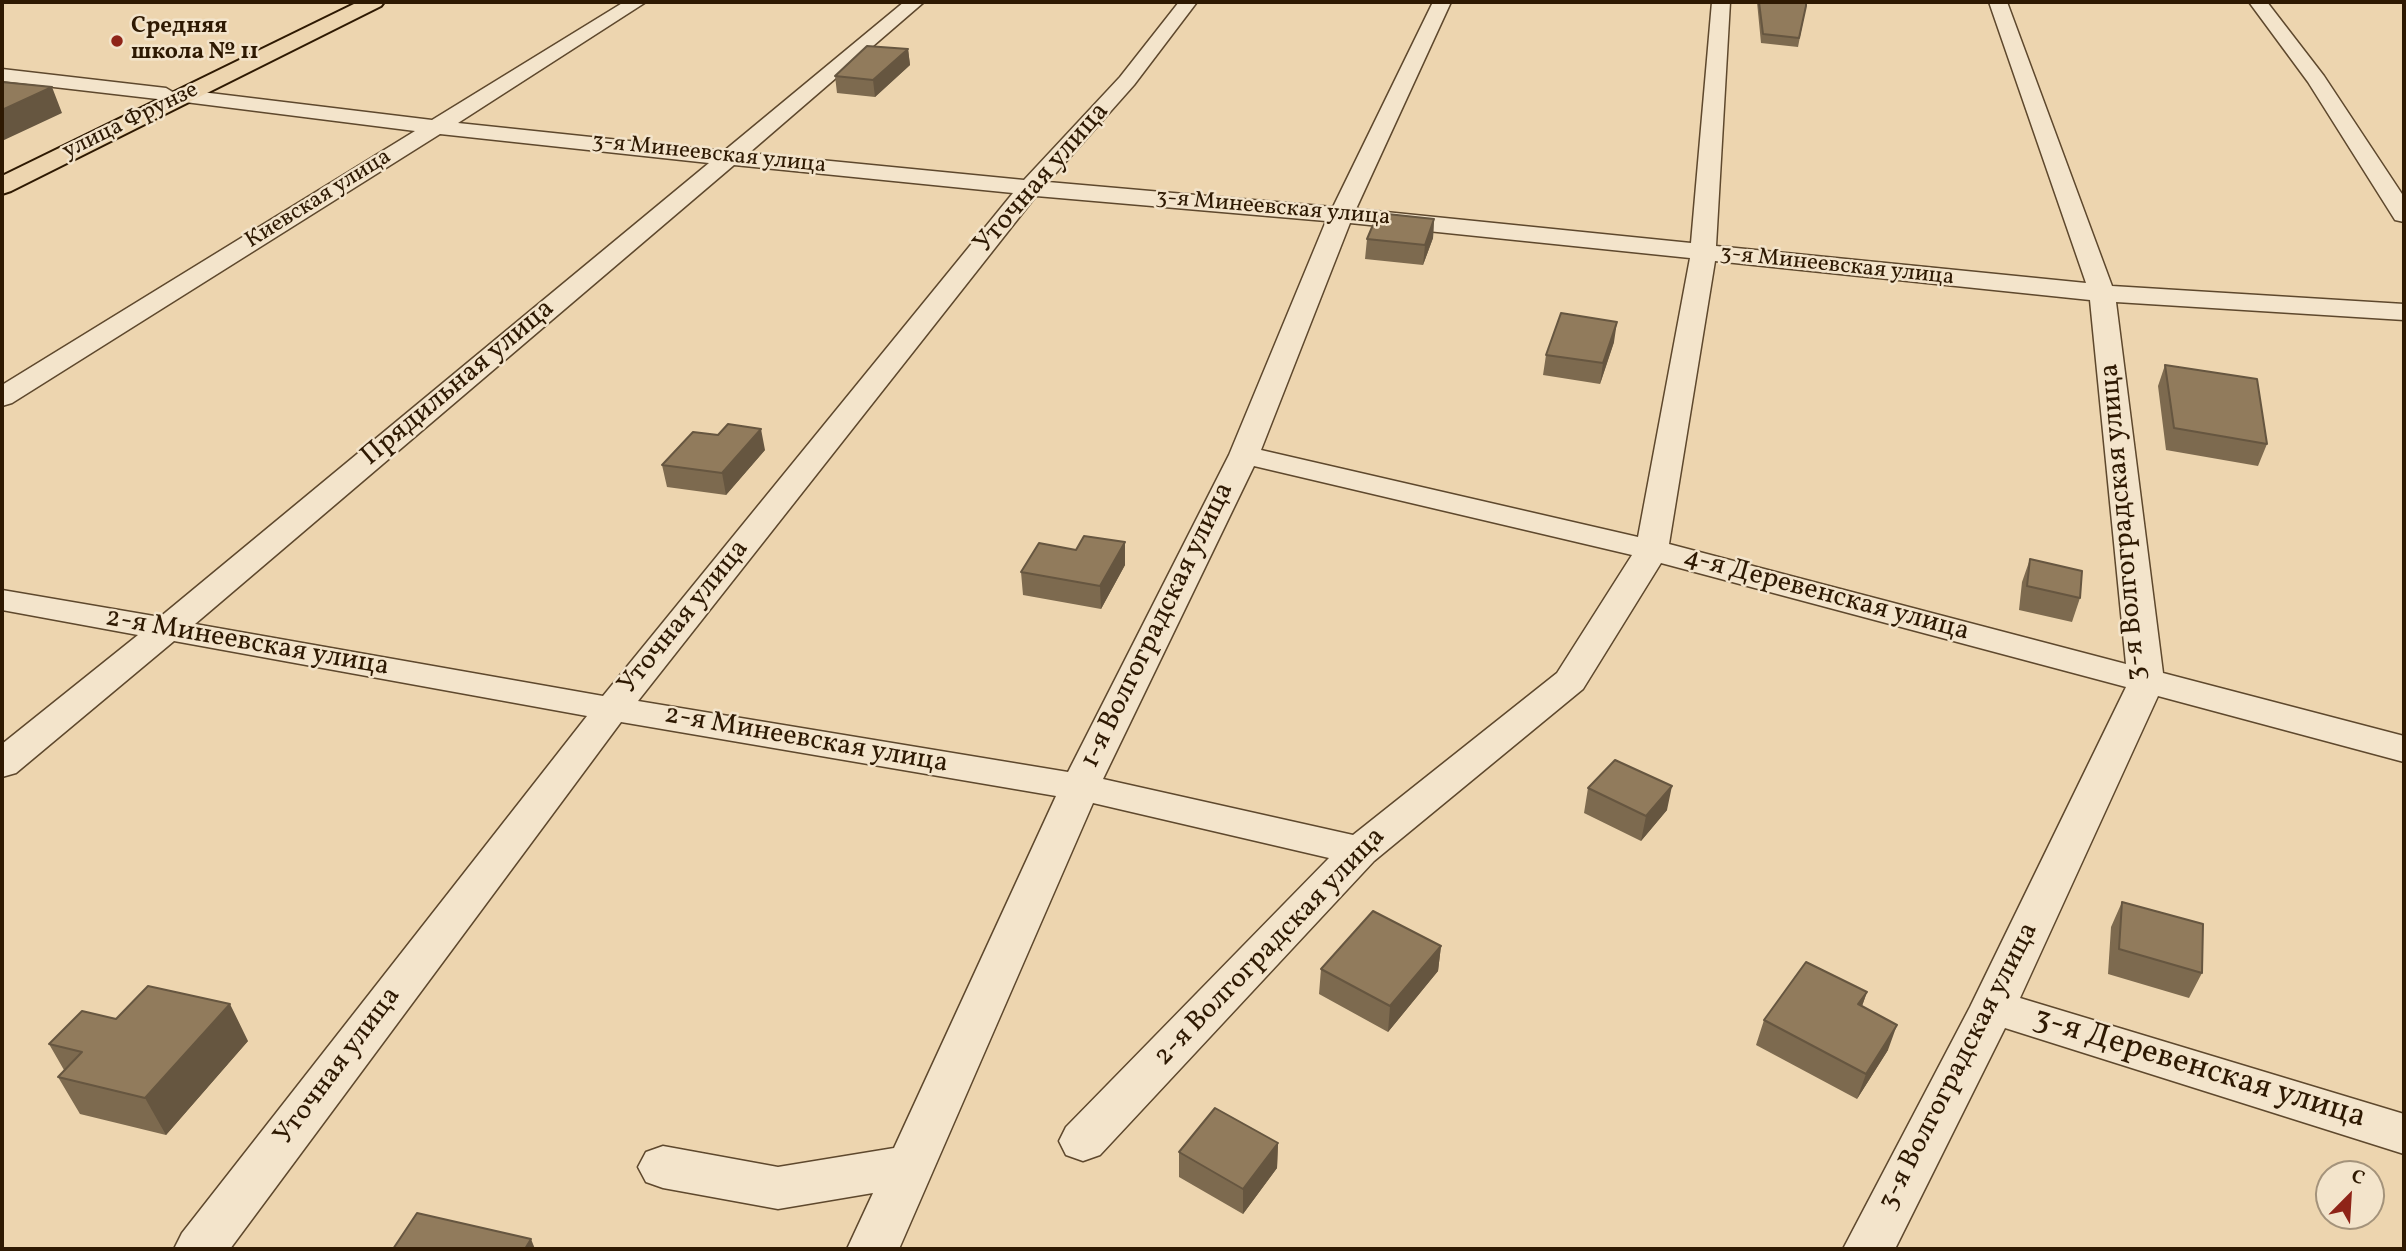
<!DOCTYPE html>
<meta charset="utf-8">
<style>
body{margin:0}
#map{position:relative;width:2406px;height:1251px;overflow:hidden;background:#edd5af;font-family:Vollkorn,serif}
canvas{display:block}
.frame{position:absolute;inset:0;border:4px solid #2e1902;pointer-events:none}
.north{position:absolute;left:2315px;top:1160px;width:70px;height:70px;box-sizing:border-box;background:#f3e4cb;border:2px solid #a4937b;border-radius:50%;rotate:24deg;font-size:19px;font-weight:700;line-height:28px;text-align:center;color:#2e1902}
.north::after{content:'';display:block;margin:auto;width:24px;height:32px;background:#8f2418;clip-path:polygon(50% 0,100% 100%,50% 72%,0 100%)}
</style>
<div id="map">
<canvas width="2406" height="1251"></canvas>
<div class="frame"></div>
<div class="north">С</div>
</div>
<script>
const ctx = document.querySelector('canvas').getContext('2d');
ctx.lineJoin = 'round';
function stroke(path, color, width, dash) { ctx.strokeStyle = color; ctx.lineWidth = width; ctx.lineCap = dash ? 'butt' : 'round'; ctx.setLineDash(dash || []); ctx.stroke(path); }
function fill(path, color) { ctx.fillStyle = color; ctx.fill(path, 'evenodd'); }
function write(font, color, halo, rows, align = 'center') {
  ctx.font = font + ' Vollkorn,serif'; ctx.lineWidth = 5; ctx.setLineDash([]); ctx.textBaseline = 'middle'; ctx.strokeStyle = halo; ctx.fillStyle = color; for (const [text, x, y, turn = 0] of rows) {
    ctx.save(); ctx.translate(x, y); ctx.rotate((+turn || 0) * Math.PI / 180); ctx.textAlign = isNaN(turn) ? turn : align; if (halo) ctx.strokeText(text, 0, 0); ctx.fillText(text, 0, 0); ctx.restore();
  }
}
const minor = new Path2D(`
 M 624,2 L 646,2 L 458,123 L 724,151 L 904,2 L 924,2 L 749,153 L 1024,180 L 1120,77 L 1179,2 L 1197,2 L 1134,85 L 1048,182 L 1333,207 L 1433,2 L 1451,2 L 1356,209 L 1691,243 L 1712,2 L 1730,2 L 1716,246 L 2086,283 L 1989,2 L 2007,2 L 2112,286 L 2404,304 L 2404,320 L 2116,302 L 2163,673 L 2404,736 L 2404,762 L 2158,696 L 2020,998 L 2404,1114 L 2404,1154 L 2005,1028 L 1895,1249 L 1843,1249 L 1970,1007 L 2126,687 L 1661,563 L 1583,689 L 1374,861 L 1100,1155 L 1083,1161 L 1066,1155 L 1059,1141 L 1066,1127 L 1329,858 L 1093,803 L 899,1249 L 847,1249 L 873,1193 L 778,1209 L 663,1188 L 646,1182 L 638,1167 L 646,1152 L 663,1146 L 778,1167 L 894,1148 L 1056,796 L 621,722 L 230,1249 L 174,1249 L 182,1233 L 587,716 L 174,641 L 16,773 L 2,777 L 2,744 L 138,635 L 2,610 L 2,590 L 160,617 L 709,163 L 440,134 L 12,403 L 2,406 L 2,385 L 415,131 L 185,102 L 175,96 L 166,100 L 2,81 L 2,69 L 166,88 L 176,94 L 185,90 L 432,120 ZM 734,165 L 1013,193 L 603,696 L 195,624 ZM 1036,196 L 1326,221 L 1229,455 L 1068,772 L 638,701 ZM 1350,223 L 1690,258 L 1638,537 L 1261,450 ZM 1715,261 L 2090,300 L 2126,664 L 1669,544 ZM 1254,466 L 1632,555 L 1557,673 L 1353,835 L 1103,779 Z
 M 2249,2 L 2267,2 L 2324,76 L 2404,197 L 2404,222 L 2395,220 L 2308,82 Z`);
const trunk = new Path2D(`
 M 358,2 L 384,2 L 381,6 L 11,191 L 2,194 L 2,176 Z`);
const wall = new Path2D(`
 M 1757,2 L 1806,2 L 1806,6 L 1798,47 L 1761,43 Z
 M 908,49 L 910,65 L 875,97 L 837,93 L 835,76 Z
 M 1434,219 L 1433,238 L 1423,265 L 1365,259 L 1367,239 Z
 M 1614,342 L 1600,384 L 1543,375 L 1546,355 Z
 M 2165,365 L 2267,444 L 2258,466 L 2166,450 L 2158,386 Z
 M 765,450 L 726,495 L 667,487 L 662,465 Z
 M 1125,542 L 1125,565 L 1101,609 L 1023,595 L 1021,572 Z
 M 2030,559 L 2080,598 L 2072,622 L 2019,610 L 2022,582 Z
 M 1588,788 L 1667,810 L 1641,841 L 1584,813 Z
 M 2122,902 L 2202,973 L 2189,998 L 2108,974 L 2111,927 Z
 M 1441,946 L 1438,971 L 1388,1032 L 1319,994 L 1321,969 Z
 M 1867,992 L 1862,1006 L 1888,1050 L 1857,1099 L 1756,1045 L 1764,1020 Z
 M 116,1019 L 248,1041 L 166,1135 L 80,1114 L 58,1077 L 64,1070 L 49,1044 Z
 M 1278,1143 L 1277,1168 L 1243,1214 L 1179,1177 L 1179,1152 Z`);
const shadedWall = new Path2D(`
 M 908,49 L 910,65 L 875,97 L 873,80 Z
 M 52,87 L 62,113 L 2,141 L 2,110 Z
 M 1434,219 L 1433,238 L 1423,265 L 1425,245 Z
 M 1617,322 L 1614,342 L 1600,384 L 1603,363 Z
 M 761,429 L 765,450 L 726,495 L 722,473 Z
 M 1125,542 L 1125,565 L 1101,609 L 1100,586 Z
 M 1672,786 L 1667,810 L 1641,841 L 1646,816 Z
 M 1441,946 L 1438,971 L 1388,1032 L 1390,1006 Z
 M 1867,992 L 1858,1017 L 1858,1004 Z
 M 230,1004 L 248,1041 L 166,1135 L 145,1098 Z
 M 1897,1025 L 1888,1050 L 1857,1099 L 1866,1074 Z
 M 1278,1143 L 1277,1168 L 1243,1214 L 1243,1189 Z
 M 531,1239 L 535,1249 L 525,1249 Z`);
const building = new Path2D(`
 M 1759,2 L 1806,2 L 1806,6 L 1799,38 L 1763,34 Z
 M 867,46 L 908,49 L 873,80 L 835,76 Z
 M 2,82 L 52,87 L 2,110 Z
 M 1378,213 L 1434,219 L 1425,245 L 1367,239 Z
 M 1561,313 L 1617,322 L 1603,363 L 1546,355 Z
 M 2165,365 L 2257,379 L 2267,444 L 2174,428 Z
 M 728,424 L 761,429 L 722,473 L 662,465 L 693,432 L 718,435 Z
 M 1084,536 L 1125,542 L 1100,586 L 1021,572 L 1039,543 L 1076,550 Z
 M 2030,559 L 2082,571 L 2080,598 L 2027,586 Z
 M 1615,760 L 1672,786 L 1646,816 L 1588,788 Z
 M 2122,902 L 2203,924 L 2202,973 L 2119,949 Z
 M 1373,911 L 1441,946 L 1390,1006 L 1321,969 Z
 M 1806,962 L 1867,992 L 1858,1004 L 1897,1025 L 1866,1074 L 1764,1020 Z
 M 148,986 L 230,1004 L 145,1098 L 58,1077 L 82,1052 L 49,1044 L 82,1011 L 116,1019 Z
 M 1215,1108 L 1278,1143 L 1243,1189 L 1179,1152 Z
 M 417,1213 L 531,1239 L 525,1249 L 393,1249 Z`);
const markers = [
 [117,41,7,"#8f2418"]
];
const farPoinames = [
 ["Средняя",131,28],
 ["школа № 11",131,54]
];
const farStreetnames = [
 ["улица Фрунзе",131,122,-26],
 ["3-я Минеевская улица",709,155,6],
 ["Киевская улица",319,200,-32],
 ["3-я Минеевская улица",1273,209,5],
 ["3-я Минеевская улица",1837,267,6]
];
const streetNames = [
 ["Уточная улица",1043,179,-49],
 ["Прядильная улица",459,384,-40],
 ["3-я Волгоградская улица",2125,522,-95],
 ["4-я Деревенская улица",1826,596,15],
 ["Уточная улица",685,618,-51],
 ["1-я Волгоградская улица",1159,626,-64],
 ["2-я Минеевская улица",247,644,10],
 ["2-я Минеевская улица",806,741,10],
 ["2-я Волгоградская улица",1271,948,-46],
 ["Уточная улица",339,1067,-53],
 ["3-я Волгоградская улица",1960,1067,-63]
];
const nearStreetnames = [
 ["3-я Деревенская улица",2199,1070,17]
];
stroke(minor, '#5e482d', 3);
stroke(trunk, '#2e1902', 4);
fill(minor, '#f3e4cb');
fill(trunk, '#edd5af');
fill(wall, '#7d6a4f');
fill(shadedWall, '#665640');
fill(building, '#917b5c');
stroke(building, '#665640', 2);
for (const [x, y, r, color] of markers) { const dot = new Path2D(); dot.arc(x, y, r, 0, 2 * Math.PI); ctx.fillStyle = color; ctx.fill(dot); stroke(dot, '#f3e4cb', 2.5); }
write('bold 23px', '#2e1902', '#f3e4cb', farPoinames, 'left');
write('23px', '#2e1902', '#f3e4cb', farStreetnames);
write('28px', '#2e1902', '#f3e4cb', streetNames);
write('33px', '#2e1902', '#f3e4cb', nearStreetnames);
</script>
